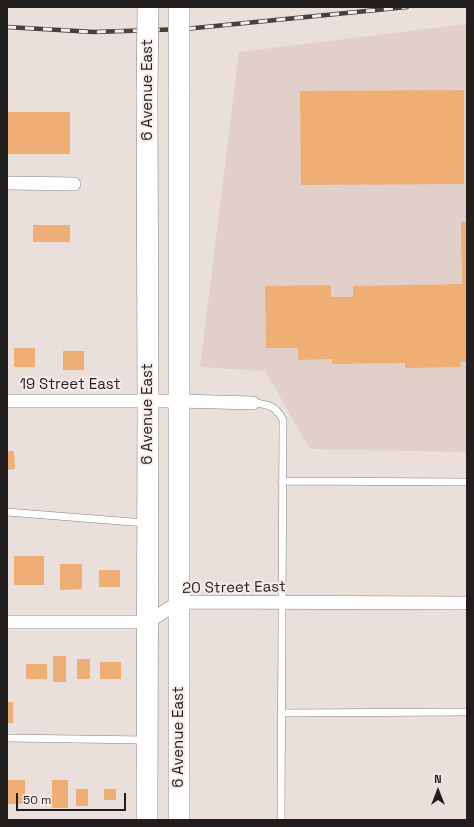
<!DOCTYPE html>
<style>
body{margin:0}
#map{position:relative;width:474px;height:827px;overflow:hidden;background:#e9dfdb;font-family:"Space Grotesk",sans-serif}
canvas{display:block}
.frame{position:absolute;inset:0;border:8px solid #221e1d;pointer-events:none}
.north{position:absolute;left:418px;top:771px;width:40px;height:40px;-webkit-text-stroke:3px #f6ece9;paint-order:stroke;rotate:0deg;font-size:11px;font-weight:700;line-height:16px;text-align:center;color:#221e1d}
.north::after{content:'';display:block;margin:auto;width:14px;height:18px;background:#221e1d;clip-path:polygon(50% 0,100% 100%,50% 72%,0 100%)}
.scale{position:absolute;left:16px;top:793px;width:110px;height:18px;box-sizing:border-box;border:2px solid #221e1d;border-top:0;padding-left:5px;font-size:12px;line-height:14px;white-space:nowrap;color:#221e1d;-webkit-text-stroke:3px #f6ece9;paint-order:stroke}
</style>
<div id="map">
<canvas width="474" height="827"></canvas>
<div class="frame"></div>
<div class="north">N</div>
<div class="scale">50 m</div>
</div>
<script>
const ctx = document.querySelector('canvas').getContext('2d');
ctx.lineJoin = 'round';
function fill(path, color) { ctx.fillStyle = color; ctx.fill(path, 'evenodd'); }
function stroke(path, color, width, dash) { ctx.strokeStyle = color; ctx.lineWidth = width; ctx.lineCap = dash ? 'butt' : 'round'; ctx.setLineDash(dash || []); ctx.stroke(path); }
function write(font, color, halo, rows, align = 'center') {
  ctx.font = font + ' "Space Grotesk",sans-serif'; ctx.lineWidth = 4; ctx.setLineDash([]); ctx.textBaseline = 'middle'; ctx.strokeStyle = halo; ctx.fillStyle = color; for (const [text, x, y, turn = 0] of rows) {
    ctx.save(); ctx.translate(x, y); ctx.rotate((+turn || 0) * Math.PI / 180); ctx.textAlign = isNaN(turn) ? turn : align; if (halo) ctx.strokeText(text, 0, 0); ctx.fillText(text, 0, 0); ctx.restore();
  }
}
const built = new Path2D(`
 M 467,24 L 467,452 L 310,449 L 265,371 L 200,367 L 239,52 Z`);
const building = new Path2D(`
 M 464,90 L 464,184 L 301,185 L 300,91 Z
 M 7,112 L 70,112 L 70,154 L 7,154 Z
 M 461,222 L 467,222 L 467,362 L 460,362 L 461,367 L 405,368 L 405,363 L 332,364 L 332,359 L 298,360 L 298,348 L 266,348 L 265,286 L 331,285 L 331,297 L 353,297 L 353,286 L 462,284 Z
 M 33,225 L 70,225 L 70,242 L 33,242 Z
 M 14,348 L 35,348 L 35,367 L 14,367 Z
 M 63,351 L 84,351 L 84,370 L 63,370 Z
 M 7,451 L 14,451 L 15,469 L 7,470 Z
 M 14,556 L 44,556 L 44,585 L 14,585 Z
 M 60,564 L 82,564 L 82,589 L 60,590 Z
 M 99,570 L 120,570 L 120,587 L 99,587 Z
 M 53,656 L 66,656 L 66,682 L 53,682 Z
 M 77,659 L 90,659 L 90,679 L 77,679 Z
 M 100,662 L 121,662 L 121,679 L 100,679 Z
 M 26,664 L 47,664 L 47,679 L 26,679 Z
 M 7,702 L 13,702 L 13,723 L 7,723 Z
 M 7,780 L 25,780 L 25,804 L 7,804 Z
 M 52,780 L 68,780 L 68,808 L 52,808 Z
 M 76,789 L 88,789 L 88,806 L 76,806 Z
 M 104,789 L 116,789 L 116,800 L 104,800 Z`);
const lane = new Path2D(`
 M 253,403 C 268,404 276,406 283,420 L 281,820
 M 282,481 L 467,482
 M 7,512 L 145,523
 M 281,713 L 467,712
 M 7,738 L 145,740`);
const street = new Path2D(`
 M 7,183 L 74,184
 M 7,401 L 179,401 L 253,403
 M 7,622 L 148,622 L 179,602 L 467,603`);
const primary = new Path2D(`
 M 147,820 L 148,402 L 147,93
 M 179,820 L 179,90`);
const rail = new Path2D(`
 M 7,27 L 94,32 L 185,29 L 407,7`);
const primaryBridge = new Path2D(`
 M 179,7 L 179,90
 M 147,93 L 148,7`);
const streetNames = [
 ["6 Avenue East",148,90,-90],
 ["19 Street East",70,385],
 ["6 Avenue East",148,414,-90],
 ["20 Street East",234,588,-1],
 ["6 Avenue East",179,737,-90]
];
fill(built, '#e1d0c9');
fill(building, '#efae74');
stroke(lane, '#88807c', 8);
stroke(street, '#88807c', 14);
stroke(primary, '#88807c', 22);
stroke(lane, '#fff', 7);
stroke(street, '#fff', 13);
stroke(primary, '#fff', 21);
stroke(rail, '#464140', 4.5);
stroke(rail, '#f6ece9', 3, [9]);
stroke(primaryBridge, '#88807c', 22, []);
stroke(primaryBridge, '#fff', 21);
write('15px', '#221e1d', '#f6ece9', streetNames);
</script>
